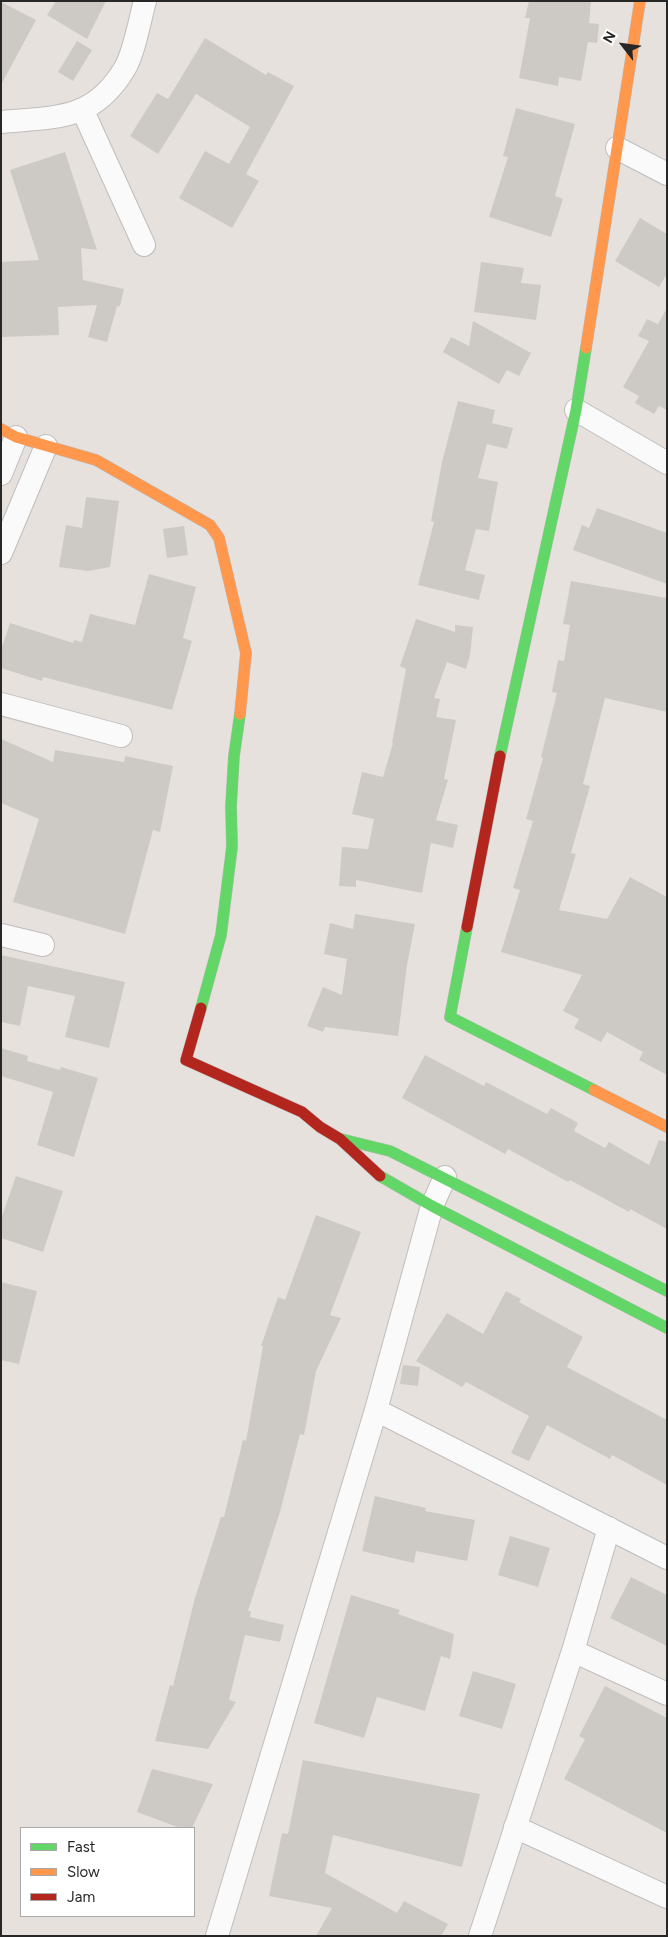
<!DOCTYPE html>
<style>
body{margin:0}
#map{position:relative;width:668px;height:1937px;overflow:hidden;background:#e6e1dc;font-family:Figtree,sans-serif}
canvas{display:block}
.frame{position:absolute;inset:0;border:2px solid #272727;pointer-events:none}
.legend{position:absolute;left:20px;top:1827px;width:175px;height:90px;box-sizing:border-box;background:#fff;border:1px solid #a9a9a9;margin:0;padding:6px 9px;list-style:none;font-size:15px;color:#272727}
.legend li{display:flex;align-items:center;gap:10px;height:25px}
.legend b{width:25px;border:1px solid #a9a9a9}
.north{position:absolute;left:598px;top:20px;width:50px;height:50px;-webkit-text-stroke:4px #fff;paint-order:stroke;rotate:300deg;font-size:14px;font-weight:700;line-height:20px;text-align:center;color:#272727}
.north::after{content:'';display:block;margin:auto;width:18px;height:22px;background:#272727;clip-path:polygon(50% 0,100% 100%,50% 72%,0 100%)}
</style>
<div id="map">
<canvas width="668" height="1937"></canvas>
<div class="frame"></div>
<ul class="legend">
<li><b style="height:6px;background:#63d668"></b>Fast</li>
<li><b style="height:6px;background:#ff974d"></b>Slow</li>
<li><b style="height:6px;background:#b3261e"></b>Jam</li>
</ul>
<div class="north">N</div>
</div>
<script>
const ctx = document.querySelector('canvas').getContext('2d');
ctx.lineJoin = 'round';
function fill(path, color) { ctx.fillStyle = color; ctx.fill(path, 'evenodd'); }
function stroke(path, color, width, dash) { ctx.strokeStyle = color; ctx.lineWidth = width; ctx.lineCap = dash ? 'butt' : 'round'; ctx.setLineDash(dash || []); ctx.stroke(path); }
const building = new Path2D(`
 M 56,1 L 106,1 L 87,39 L 47,15 Z
 M 529,1 L 591,1 L 589,23 L 599,24 L 597,43 L 588,42 L 581,81 L 559,77 L 558,86 L 519,78 L 530,18 L 525,18 Z
 M 1,2 L 36,20 L 1,85 Z
 M 205,38 L 266,75 L 268,72 L 294,86 L 246,174 L 259,181 L 232,228 L 179,198 L 205,151 L 229,164 L 250,127 L 196,94 L 158,154 L 130,136 L 157,93 L 168,99 Z
 M 77,41 L 92,50 L 73,81 L 58,72 Z
 M 516,108 L 575,124 L 555,196 L 563,199 L 551,237 L 489,217 L 508,157 L 503,156 Z
 M 65,152 L 97,250 L 81,248 L 83,280 L 124,289 L 120,306 L 117,306 L 107,342 L 88,337 L 97,305 L 58,307 L 59,335 L 1,337 L 1,262 L 39,260 L 10,170 Z
 M 640,218 L 667,234 L 667,274 L 659,287 L 615,261 Z
 M 481,262 L 524,268 L 521,283 L 541,285 L 536,320 L 474,312 Z
 M 667,308 L 667,410 L 659,406 L 654,414 L 635,403 L 639,396 L 623,387 L 649,341 L 638,336 L 647,319 L 658,324 Z
 M 473,321 L 531,353 L 519,376 L 507,370 L 499,384 L 443,352 L 451,337 L 469,346 Z
 M 458,401 L 495,410 L 492,423 L 513,428 L 507,449 L 487,444 L 478,478 L 498,482 L 489,531 L 476,529 L 465,570 L 485,575 L 479,600 L 418,585 L 434,522 L 431,521 L 442,462 Z
 M 86,497 L 119,501 L 110,567 L 88,571 L 59,567 L 66,525 L 82,528 Z
 M 597,508 L 667,533 L 667,584 L 573,550 L 582,525 L 589,528 Z
 M 184,526 L 188,555 L 167,558 L 163,529 Z
 M 149,574 L 196,587 L 183,638 L 192,641 L 172,710 L 43,677 L 42,681 L 1,668 L 1,650 L 10,623 L 73,643 L 74,640 L 82,642 L 90,614 L 135,625 Z
 M 571,581 L 667,598 L 667,712 L 605,698 L 583,784 L 590,786 L 571,853 L 576,854 L 559,910 L 607,919 L 630,877 L 667,897 L 667,1075 L 639,1060 L 643,1052 L 607,1032 L 601,1042 L 574,1028 L 579,1019 L 563,1011 L 582,975 L 501,952 L 520,890 L 513,888 L 533,821 L 526,819 L 543,758 L 541,757 L 557,693 L 552,692 L 558,660 L 564,661 L 570,625 L 563,624 Z
 M 416,619 L 455,632 L 455,625 L 473,627 L 470,655 L 466,669 L 447,662 L 434,698 L 440,699 L 436,717 L 456,720 L 444,779 L 448,780 L 436,820 L 458,825 L 453,848 L 431,843 L 422,893 L 356,880 L 356,887 L 339,886 L 342,847 L 368,849 L 374,819 L 352,814 L 362,772 L 383,777 L 393,743 L 392,743 L 406,669 L 400,666 Z
 M 1,739 L 53,762 L 55,750 L 124,762 L 125,756 L 173,766 L 160,832 L 153,830 L 125,934 L 13,902 L 39,819 L 1,803 Z
 M 355,914 L 415,924 L 407,965 L 398,1036 L 325,1027 L 323,1032 L 307,1026 L 323,987 L 342,995 L 347,959 L 324,954 L 330,923 L 353,929 Z
 M 1,955 L 125,982 L 109,1048 L 65,1037 L 75,996 L 28,986 L 20,1026 L 1,1022 Z
 M 1,1048 L 28,1056 L 27,1061 L 60,1070 L 61,1067 L 98,1078 L 74,1157 L 37,1145 L 53,1092 L 1,1076 Z
 M 425,1055 L 484,1086 L 486,1082 L 547,1114 L 551,1108 L 578,1123 L 574,1131 L 605,1148 L 609,1142 L 649,1165 L 659,1140 L 667,1142 L 667,1229 L 630,1209 L 629,1212 L 570,1180 L 568,1182 L 508,1149 L 505,1154 L 402,1098 Z
 M 16,1176 L 63,1191 L 43,1252 L 1,1238 L 1,1219 Z
 M 316,1215 L 361,1232 L 330,1315 L 341,1318 L 316,1371 L 304,1435 L 300,1434 L 280,1512 L 248,1611 L 251,1611 L 250,1617 L 284,1625 L 280,1642 L 245,1635 L 229,1700 L 236,1702 L 208,1749 L 155,1741 L 170,1685 L 173,1686 L 195,1598 L 221,1517 L 224,1517 L 243,1440 L 246,1441 L 263,1346 L 261,1346 L 278,1297 L 285,1300 Z
 M 1,1282 L 37,1291 L 19,1364 L 1,1360 Z
 M 506,1291 L 521,1299 L 519,1302 L 583,1337 L 567,1367 L 667,1420 L 667,1485 L 612,1455 L 610,1459 L 547,1425 L 529,1461 L 511,1453 L 529,1416 L 466,1382 L 462,1387 L 416,1361 L 447,1313 L 483,1334 Z
 M 403,1365 L 420,1367 L 418,1386 L 400,1384 Z
 M 375,1496 L 426,1508 L 425,1511 L 475,1520 L 467,1561 L 416,1551 L 414,1563 L 362,1551 Z
 M 510,1536 L 550,1548 L 538,1587 L 498,1575 Z
 M 631,1577 L 667,1595 L 667,1646 L 610,1618 Z
 M 351,1595 L 400,1610 L 398,1614 L 454,1634 L 450,1659 L 441,1656 L 425,1711 L 377,1697 L 364,1738 L 314,1723 Z
 M 473,1671 L 516,1684 L 502,1729 L 459,1716 Z
 M 605,1686 L 667,1718 L 667,1833 L 564,1779 L 585,1739 L 579,1736 Z
 M 303,1760 L 480,1794 L 462,1867 L 333,1835 L 325,1873 L 397,1913 L 404,1901 L 448,1924 L 441,1936 L 316,1936 L 332,1908 L 269,1896 L 282,1833 L 288,1834 Z
 M 152,1769 L 213,1784 L 192,1828 L 180,1828 L 137,1812 Z`);
const street = new Path2D(`
 M 83,111 L 144,245
 M 1,122 C 56,117 94,121 125,68 C 134,53 140,19 145,1
 M 617,148 L 667,174
 M 576,410 L 667,463
 M 1,474 L 16,437
 M 1,553 L 46,446
 M 1,704 L 121,736
 M 1,935 L 43,945
 M 376,1410 L 432,1206 L 445,1177
 M 573,1651 L 667,1694
 M 515,1827 L 667,1897
 M 217,1936 L 376,1410 L 667,1558
 M 480,1936 L 573,1651 L 609,1528`);
const fast = new Path2D(`
 M 500,756 L 576,410 L 586,348
 M 467,927 L 450,1017 L 594,1090
 M 201,1008 L 221,935 L 232,847 L 231,806 L 234,756 L 240,714
 M 341,1139 L 390,1151 L 667,1291
 M 380,1176 L 432,1206 L 667,1328`);
const slow = new Path2D(`
 M 586,348 L 640,1
 M 1,429 L 16,437 L 96,460 L 210,525 L 219,538 L 246,653 L 240,714
 M 594,1090 L 667,1127`);
const jam = new Path2D(`
 M 467,927 L 500,756
 M 201,1008 L 186,1060 L 302,1112 L 320,1127 L 340,1139 L 380,1176`);
fill(building, '#cdcac6');
stroke(street, '#bfbdbe', 24);
stroke(fast, '#bfbdbe', 12);
stroke(slow, '#bfbdbe', 12);
stroke(jam, '#bfbdbe', 12);
stroke(street, '#fbfafa', 22);
stroke(fast, '#63d668', 11);
stroke(slow, '#ff974d', 11);
stroke(jam, '#b3261e', 11);
</script>
